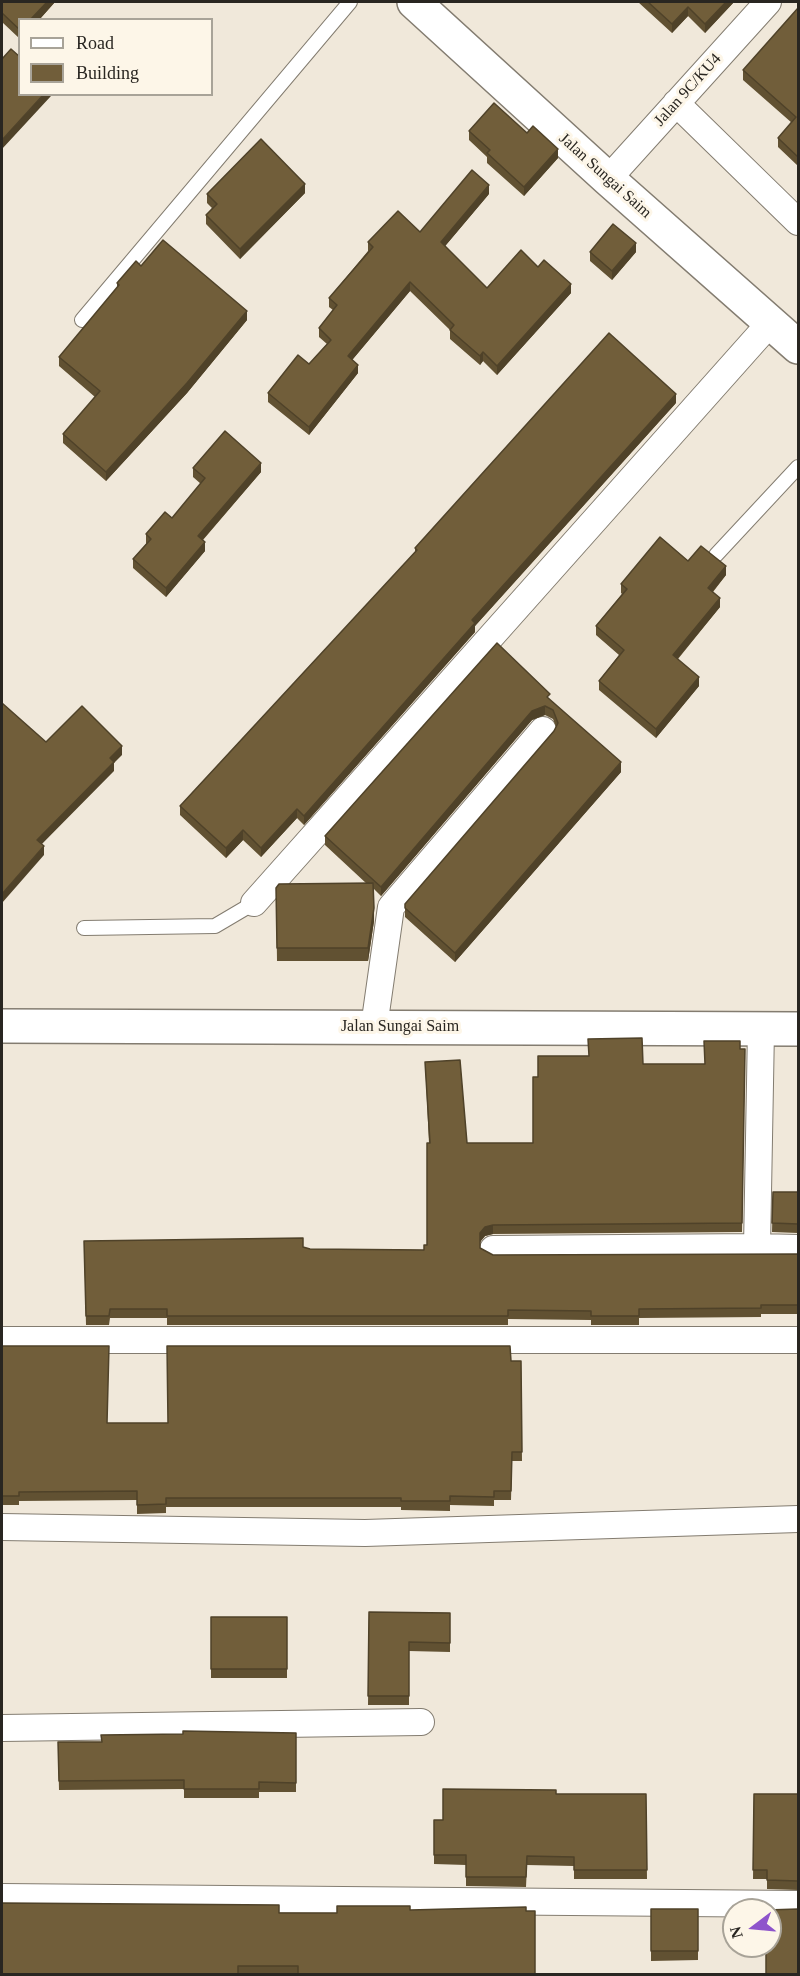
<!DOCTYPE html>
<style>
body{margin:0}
#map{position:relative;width:800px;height:1976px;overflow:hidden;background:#f0e8da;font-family:Georgia,serif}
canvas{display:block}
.frame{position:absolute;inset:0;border:3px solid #292621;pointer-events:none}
.legend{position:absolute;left:18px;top:18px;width:195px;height:78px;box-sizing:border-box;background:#fdf6e8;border:2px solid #a8a398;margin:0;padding:8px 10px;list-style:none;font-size:18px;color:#292621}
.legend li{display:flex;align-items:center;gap:12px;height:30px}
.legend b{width:30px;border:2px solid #a8a398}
.north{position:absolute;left:722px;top:1898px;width:60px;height:60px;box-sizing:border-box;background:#fdf6e8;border:2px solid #a8a398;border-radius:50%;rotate:254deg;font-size:16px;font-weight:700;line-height:24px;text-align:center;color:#292621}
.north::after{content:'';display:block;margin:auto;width:21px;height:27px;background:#8e54cb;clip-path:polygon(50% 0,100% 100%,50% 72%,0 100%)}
</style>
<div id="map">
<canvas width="800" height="1976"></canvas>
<div class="frame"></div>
<ul class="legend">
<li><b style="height:8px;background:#fff"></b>Road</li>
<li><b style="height:16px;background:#715e3a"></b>Building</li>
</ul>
<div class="north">N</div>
</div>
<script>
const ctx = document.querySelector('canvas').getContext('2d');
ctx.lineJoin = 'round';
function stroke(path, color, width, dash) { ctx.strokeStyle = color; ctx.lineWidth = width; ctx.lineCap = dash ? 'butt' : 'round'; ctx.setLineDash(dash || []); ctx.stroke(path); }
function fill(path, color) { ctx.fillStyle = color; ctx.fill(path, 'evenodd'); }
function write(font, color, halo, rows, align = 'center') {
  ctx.font = font + ' Georgia,serif'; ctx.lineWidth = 6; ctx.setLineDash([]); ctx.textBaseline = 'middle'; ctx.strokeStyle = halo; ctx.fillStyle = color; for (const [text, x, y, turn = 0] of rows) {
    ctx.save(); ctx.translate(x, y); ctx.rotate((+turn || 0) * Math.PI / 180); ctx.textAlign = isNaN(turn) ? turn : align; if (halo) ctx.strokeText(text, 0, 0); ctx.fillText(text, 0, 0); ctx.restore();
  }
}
const lane = new Path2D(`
 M 82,320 L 350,2
 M 716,555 L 798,467
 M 84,928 L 215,926 L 254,903`);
const street = new Path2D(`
 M 676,103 L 798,222
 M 608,179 L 768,2
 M 254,903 L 771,322
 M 374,1027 L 391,907 L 543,730
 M 757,1247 L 798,1248
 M 493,1249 L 757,1247 L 761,1029
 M 2,1340 L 798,1340
 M 2,1527 L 365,1533 L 798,1519
 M 2,1728 L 421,1722
 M 2,1897 L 798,1904`);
const secondary = new Path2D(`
 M 414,2 L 608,179 L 798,347
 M 2,1026 L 798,1029`);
const wall = new Path2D(`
 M 2,2 L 55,2 L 39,20 L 20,20 L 20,39 L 2,22 Z
 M 638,2 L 734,2 L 705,33 L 688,16 L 672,33 Z
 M 798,8 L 798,166 L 778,147 L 778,138 L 792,123 L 743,80 L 743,70 Z
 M 469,131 L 527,133 L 558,158 L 524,196 L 487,163 L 487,157 L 469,140 Z
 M 305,193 L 240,259 L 206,224 L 206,215 L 212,208 L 207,203 L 207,194 Z
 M 489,194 L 445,246 L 487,288 L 538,267 L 571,293 L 497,375 L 483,361 L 480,365 L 450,339 L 450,330 L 410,291 L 352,360 L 358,373 L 309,435 L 268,402 L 268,393 L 309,364 L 327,344 L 319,337 L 319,328 L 333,310 L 329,307 L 329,298 L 368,251 L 368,242 L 420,232 Z
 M 590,252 L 636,252 L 612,280 L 590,261 Z
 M 141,266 L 247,320 L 187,393 L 106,481 L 63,443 L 63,434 L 95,397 L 59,366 L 59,357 L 117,288 L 117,283 Z
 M 676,403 L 475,626 L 475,632 L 304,825 L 297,818 L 261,857 L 243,840 L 226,858 L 180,815 L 180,806 L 415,553 L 415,548 Z
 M 193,468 L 261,472 L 203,540 L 205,551 L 166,597 L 133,568 L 133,559 L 146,544 L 146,534 L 172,518 L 201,484 L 193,477 Z
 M 688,561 L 726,575 L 713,592 L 720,607 L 678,659 L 699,686 L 656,738 L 599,690 L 599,681 L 619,655 L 596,635 L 596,626 L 622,594 L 621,593 L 621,584 Z
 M 550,700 L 621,772 L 455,962 L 405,917 L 405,908 L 554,731 L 556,727 L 553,719 L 545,715 L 532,720 L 381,896 L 374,889 L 374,921 L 368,961 L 277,961 L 276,888 L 367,884 L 325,845 L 325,836 Z
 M 740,1049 L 745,1049 L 742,1232 L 493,1234 L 485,1236 L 480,1242 L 480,1248 L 493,1255 L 798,1254 L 798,1314 L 761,1314 L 761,1317 L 639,1318 L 639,1325 L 591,1325 L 591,1320 L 508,1319 L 508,1325 L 167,1325 L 167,1318 L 110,1318 L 109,1325 L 86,1325 L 84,1241 L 303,1247 L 310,1249 L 424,1250 L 427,1245 L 429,1143 L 425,1062 L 467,1143 L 533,1143 L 538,1077 L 643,1064 L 704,1064 Z
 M 773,1192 L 798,1192 L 798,1233 L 772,1232 Z
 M 2,1346 L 107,1423 L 168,1423 L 511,1361 L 521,1361 L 522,1461 L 512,1461 L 511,1500 L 494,1500 L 494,1506 L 450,1505 L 450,1511 L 401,1510 L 401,1507 L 166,1507 L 166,1513 L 137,1514 L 137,1500 L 19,1501 L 19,1505 L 2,1505 Z
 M 369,1612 L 450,1613 L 450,1652 L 409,1651 L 409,1705 L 368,1705 Z
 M 211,1617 L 287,1617 L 287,1678 L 211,1678 Z
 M 296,1733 L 296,1792 L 259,1792 L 259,1798 L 184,1798 L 184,1789 L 59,1790 L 58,1742 L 101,1742 Z
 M 556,1794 L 646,1794 L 647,1879 L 574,1879 L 574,1866 L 527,1865 L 526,1887 L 466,1886 L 466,1865 L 434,1864 L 434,1820 L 443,1820 Z
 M 754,1794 L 798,1794 L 798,1890 L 767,1889 L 767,1879 L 753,1879 Z
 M 651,1909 L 698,1909 L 698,1960 L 651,1961 Z
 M 410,1910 L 526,1911 L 535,1974 L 2,1974 L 279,1913 L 337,1913 Z`);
const shadedWall = new Path2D(`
 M 47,2 L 55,2 L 39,20 L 30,20 Z
 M 726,2 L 734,2 L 705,33 L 705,24 Z
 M 688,7 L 688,16 L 672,33 L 672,24 Z
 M 44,94 L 51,94 L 51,96 L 2,149 L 2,140 Z
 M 558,149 L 558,158 L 524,196 L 524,187 Z
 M 305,184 L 305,193 L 240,259 L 240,249 Z
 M 489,185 L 489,194 L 441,251 L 441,242 Z
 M 636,243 L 636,252 L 612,280 L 612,271 Z
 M 410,282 L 410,291 L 348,365 L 348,356 Z
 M 571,284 L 571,293 L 497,375 L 497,366 Z
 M 247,311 L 247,320 L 187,393 L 106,481 L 106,472 Z
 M 483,352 L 483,361 L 480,365 L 480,356 Z
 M 358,365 L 358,373 L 309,435 L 309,427 Z
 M 676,394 L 676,403 L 475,626 L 475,632 L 304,825 L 304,816 L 472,620 Z
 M 261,463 L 261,472 L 198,545 L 198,536 Z
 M 205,542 L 205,551 L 166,597 L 166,588 Z
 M 726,566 L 726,575 L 708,597 L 708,588 Z
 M 720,598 L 720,607 L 673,664 L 673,655 Z
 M 699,677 L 699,686 L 656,738 L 656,729 Z
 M 545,706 L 545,715 L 532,720 L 381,896 L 381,887 L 532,711 Z
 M 122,746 L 122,755 L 114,763 L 114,771 L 37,849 L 37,840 L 110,758 Z
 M 621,762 L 621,772 L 455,962 L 455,953 Z
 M 297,809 L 297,818 L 261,857 L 261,848 Z
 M 243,830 L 243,840 L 226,858 L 226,848 Z
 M 44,846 L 44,855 L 2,903 L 2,894 Z
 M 374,908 L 374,921 L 368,961 L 368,948 Z
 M 493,1225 L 493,1234 L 485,1236 L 480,1242 L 480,1233 L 485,1227 Z`);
const building = new Path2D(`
 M 2,2 L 47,2 L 30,20 L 20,20 L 20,30 L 2,13 Z
 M 648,2 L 726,2 L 705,24 L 688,7 L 672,24 Z
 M 798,8 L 798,157 L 778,138 L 796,117 L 743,70 Z
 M 11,49 L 20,57 L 20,94 L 44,94 L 2,140 L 2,59 Z
 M 494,103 L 527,133 L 533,126 L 558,149 L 524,187 L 487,153 L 490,150 L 469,131 Z
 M 261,139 L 305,184 L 240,249 L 206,215 L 217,204 L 207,194 Z
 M 472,170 L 489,185 L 441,242 L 487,288 L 521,250 L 538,267 L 544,260 L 571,284 L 497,366 L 483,352 L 480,356 L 450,330 L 454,325 L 410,282 L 348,356 L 358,365 L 309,427 L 268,393 L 298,355 L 309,364 L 331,340 L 319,328 L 337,305 L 329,298 L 373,247 L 368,242 L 398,211 L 420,232 Z
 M 613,224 L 636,243 L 612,271 L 590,252 Z
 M 163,240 L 247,311 L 187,383 L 106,472 L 63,434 L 100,391 L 59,357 L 119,285 L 117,283 L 136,261 L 141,266 Z
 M 609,333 L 676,394 L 472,620 L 475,623 L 304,816 L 297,809 L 261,848 L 243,830 L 226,848 L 180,806 L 417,550 L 415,548 Z
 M 225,431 L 261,463 L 198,536 L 205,542 L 166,588 L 133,559 L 151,539 L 146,534 L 165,512 L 172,518 L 205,478 L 193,468 Z
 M 660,537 L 688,561 L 701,546 L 726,566 L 708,588 L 720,598 L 673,655 L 699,677 L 656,729 L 599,681 L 624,650 L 596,626 L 627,589 L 621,584 Z
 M 497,643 L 550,694 L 547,697 L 621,762 L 455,953 L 405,908 L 405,904 L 554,731 L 558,723 L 553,710 L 545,706 L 532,711 L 381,887 L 325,836 Z
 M 2,703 L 46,742 L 82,706 L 122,746 L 110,758 L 114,762 L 37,840 L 44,846 L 2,894 Z
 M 373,883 L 374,908 L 368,948 L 277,948 L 276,888 L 279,884 Z
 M 642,1038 L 643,1064 L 705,1064 L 704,1041 L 740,1041 L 740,1049 L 745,1049 L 742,1223 L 493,1225 L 485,1227 L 480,1233 L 480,1248 L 493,1255 L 798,1254 L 798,1305 L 761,1305 L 761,1308 L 639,1309 L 639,1316 L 591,1316 L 591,1311 L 508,1310 L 508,1316 L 167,1316 L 167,1309 L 110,1309 L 109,1316 L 86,1316 L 84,1241 L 303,1238 L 303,1247 L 310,1249 L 424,1250 L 424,1245 L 427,1245 L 427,1143 L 430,1143 L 425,1062 L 460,1060 L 467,1143 L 533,1143 L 533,1077 L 538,1077 L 538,1056 L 589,1056 L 588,1039 Z
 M 773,1192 L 798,1192 L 798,1224 L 772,1223 Z
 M 2,1346 L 109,1346 L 107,1423 L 168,1423 L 167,1346 L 510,1346 L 511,1361 L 521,1361 L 522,1452 L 512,1452 L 511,1491 L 494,1491 L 494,1497 L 450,1496 L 450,1501 L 401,1501 L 401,1498 L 166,1498 L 166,1504 L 137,1505 L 137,1491 L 19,1492 L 19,1496 L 2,1496 Z
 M 369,1612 L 450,1613 L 450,1643 L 409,1642 L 409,1696 L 368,1696 Z
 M 211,1617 L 287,1617 L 287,1669 L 211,1669 Z
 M 183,1731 L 296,1733 L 296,1783 L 259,1782 L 259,1789 L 184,1789 L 184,1780 L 59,1781 L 58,1742 L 102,1742 L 101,1735 L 183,1734 Z
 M 443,1789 L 556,1790 L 556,1794 L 646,1794 L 647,1870 L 574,1870 L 574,1857 L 527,1856 L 526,1877 L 466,1877 L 466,1855 L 434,1855 L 434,1820 L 443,1820 Z
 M 754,1794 L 798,1794 L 798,1881 L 767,1880 L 767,1870 L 753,1870 Z
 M 2,1903 L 279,1905 L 279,1913 L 337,1913 L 337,1906 L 410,1906 L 410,1910 L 526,1907 L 526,1911 L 535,1911 L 535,1974 L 298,1974 L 298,1966 L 238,1966 L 238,1974 L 2,1974 Z
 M 651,1909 L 698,1909 L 698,1951 L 651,1951 Z
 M 798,1909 L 798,1974 L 766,1974 L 766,1946 L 770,1946 L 770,1910 L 767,1910 Z`);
const streetNames = [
 ["Jalan 9C/KU4",688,90,-48],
 ["Jalan Sungai Saim",605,176,42],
 ["Jalan Sungai Saim",400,1027]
];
stroke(lane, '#837c70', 16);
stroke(street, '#837c70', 28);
stroke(secondary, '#837c70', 36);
stroke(lane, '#fff', 14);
stroke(street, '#fff', 26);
stroke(secondary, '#fff', 33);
fill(wall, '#615132');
fill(shadedWall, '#4f4229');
fill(building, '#715e3a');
stroke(building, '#4f4229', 1.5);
write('16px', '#292621', '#fdf6e8', streetNames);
</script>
